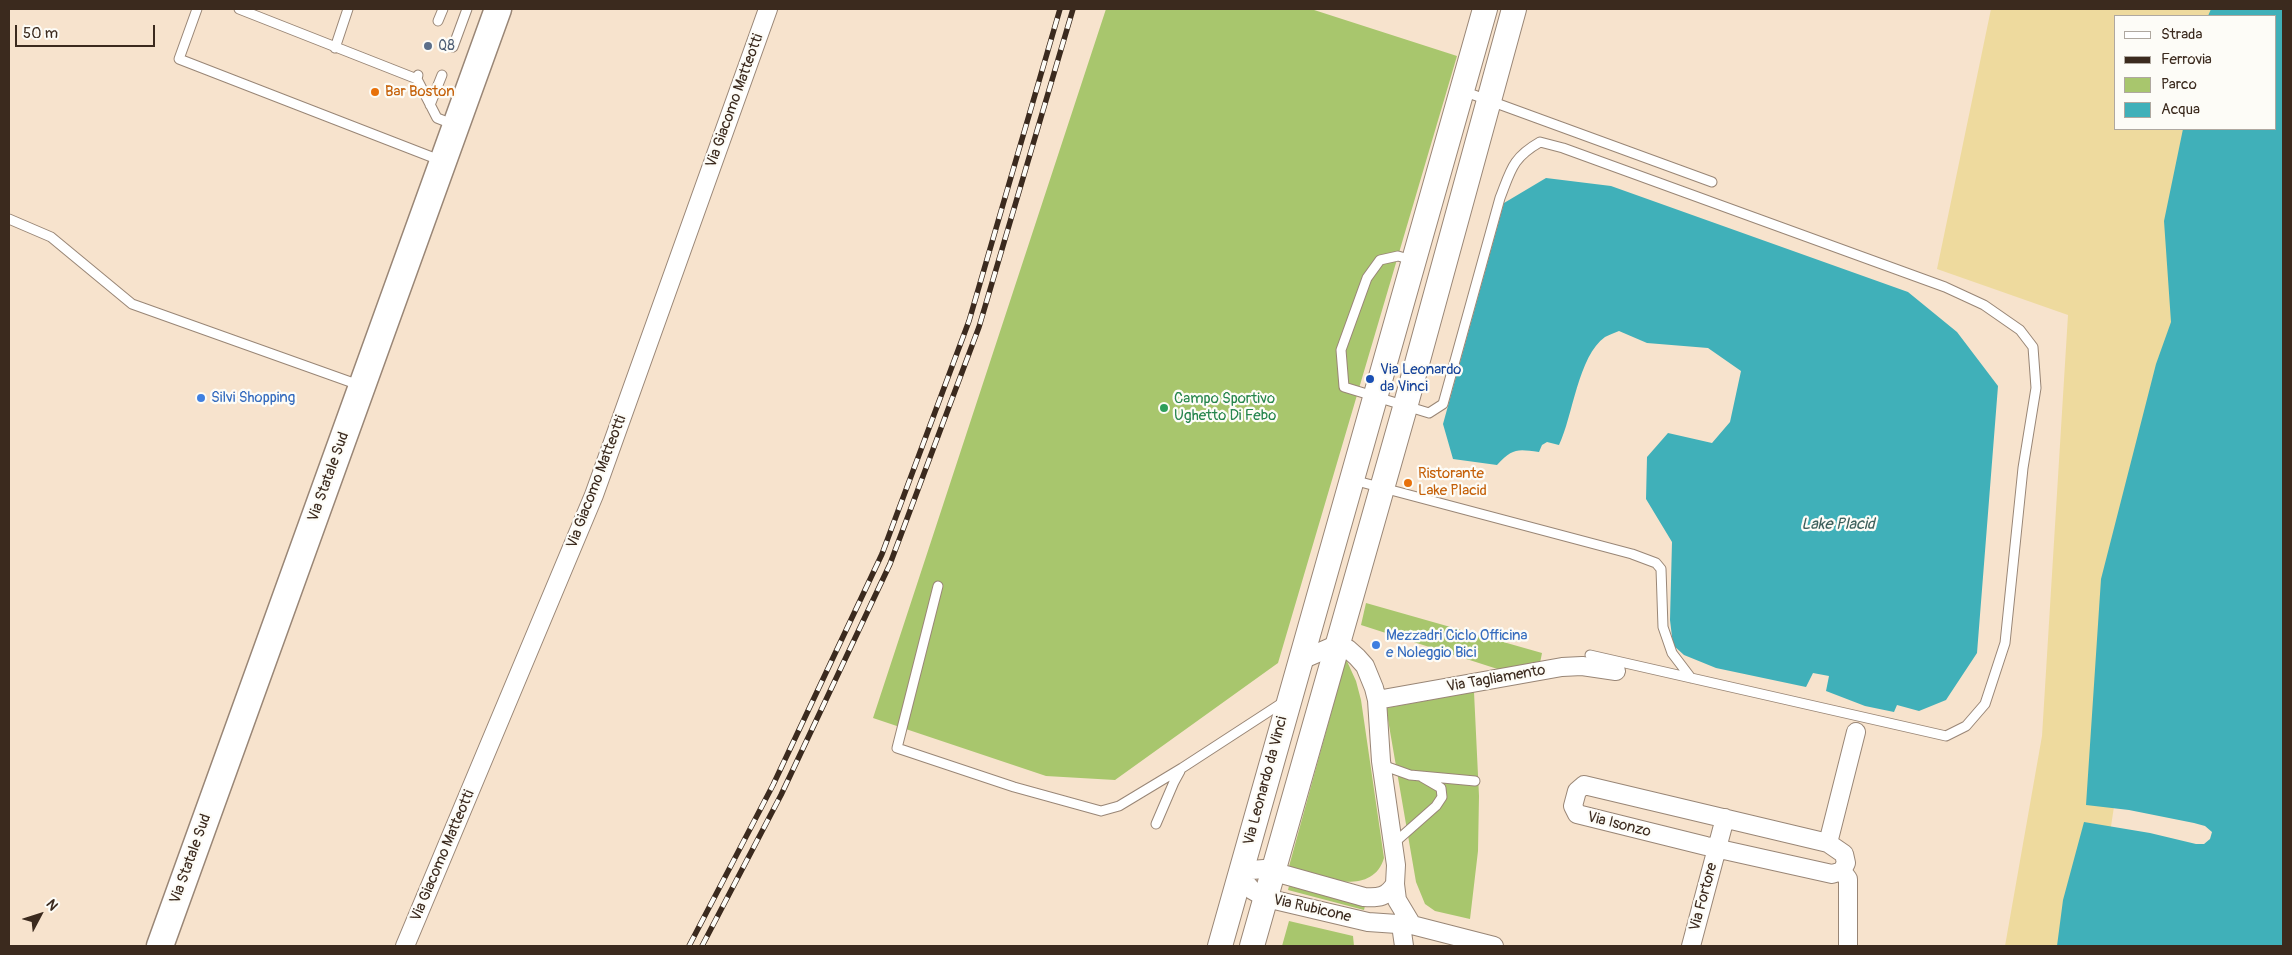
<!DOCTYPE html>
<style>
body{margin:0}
#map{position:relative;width:2292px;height:955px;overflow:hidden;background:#f7e3cd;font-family:Pangolin,sans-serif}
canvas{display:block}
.frame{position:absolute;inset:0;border:10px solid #3b2a1e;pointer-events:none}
.legend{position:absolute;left:2114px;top:15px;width:162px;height:115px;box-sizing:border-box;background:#fdfcf7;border:1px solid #afa8a0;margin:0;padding:6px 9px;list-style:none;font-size:15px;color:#3b2a1e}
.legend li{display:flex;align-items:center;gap:10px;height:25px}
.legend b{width:25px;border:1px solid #afa8a0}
.north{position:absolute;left:15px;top:890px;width:50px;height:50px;-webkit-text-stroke:4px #fdfcf7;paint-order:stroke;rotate:50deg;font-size:14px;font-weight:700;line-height:20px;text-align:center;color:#3b2a1e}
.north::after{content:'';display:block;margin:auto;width:18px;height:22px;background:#3b2a1e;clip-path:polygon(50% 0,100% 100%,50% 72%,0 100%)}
.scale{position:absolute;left:15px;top:25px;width:140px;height:22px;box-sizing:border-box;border:2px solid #3b2a1e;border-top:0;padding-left:6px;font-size:15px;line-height:18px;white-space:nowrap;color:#3b2a1e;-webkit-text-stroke:4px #fdfcf7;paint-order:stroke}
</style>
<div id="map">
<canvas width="2292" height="955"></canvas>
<div class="frame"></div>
<ul class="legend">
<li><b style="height:6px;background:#fff"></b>Strada</li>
<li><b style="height:6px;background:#3b2a1e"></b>Ferrovia</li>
<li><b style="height:14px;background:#a8c66d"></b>Parco</li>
<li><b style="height:14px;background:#40b0b9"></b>Acqua</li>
</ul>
<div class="north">N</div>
<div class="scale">50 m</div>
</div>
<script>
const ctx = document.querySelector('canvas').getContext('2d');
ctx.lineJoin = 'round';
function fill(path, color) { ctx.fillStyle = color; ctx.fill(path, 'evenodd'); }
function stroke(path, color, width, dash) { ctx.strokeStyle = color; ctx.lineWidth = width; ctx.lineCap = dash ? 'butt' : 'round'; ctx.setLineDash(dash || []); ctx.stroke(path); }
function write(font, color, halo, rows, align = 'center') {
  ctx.font = font + ' Pangolin,sans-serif'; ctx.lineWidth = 4.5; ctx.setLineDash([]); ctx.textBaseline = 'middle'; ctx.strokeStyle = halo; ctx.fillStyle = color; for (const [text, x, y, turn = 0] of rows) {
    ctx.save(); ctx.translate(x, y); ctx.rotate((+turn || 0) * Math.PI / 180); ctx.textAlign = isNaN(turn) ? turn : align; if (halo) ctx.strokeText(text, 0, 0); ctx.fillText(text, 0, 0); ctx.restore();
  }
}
const green = new Path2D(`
 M 1106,9 L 1311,9 L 1457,56 L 1278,663 L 1115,780 L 1046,776 L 873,718 Z
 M 1366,603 L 1542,653 L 1539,668 L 1513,674 L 1361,625 Z
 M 1346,659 L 1356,681 L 1361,700 L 1384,858 C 1372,899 1315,876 1288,870 Z
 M 1474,692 L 1479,796 L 1478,851 L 1470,919 L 1435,911 L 1425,904 L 1416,882 L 1386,708 Z
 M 1289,886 L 1365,906 L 1364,910 L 1288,890 Z
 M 1289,921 L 1353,936 L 1354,946 L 1282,946 Z`);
const sand = new Path2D(`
 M 1991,9 L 2234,9 L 2233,16 L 2116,16 L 2116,129 L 2216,129 L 2093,946 L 2005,946 L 2042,736 L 2068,315 L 1937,269 Z`);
const water = new Path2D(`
 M 2211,9 L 2283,9 L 2283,946 L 2057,946 L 2063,900 L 2084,822 L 2150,833 L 2196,844 L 2204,844 L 2210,839 L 2212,832 L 2205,826 L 2194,823 L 2129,810 L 2086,805 L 2101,579 L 2156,364 L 2171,322 L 2164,221 L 2183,129 L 2276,129 L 2276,16 L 2208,16 Z
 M 1546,178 L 1611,186 L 1908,292 L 1957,332 L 1998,386 L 1977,653 L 1946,700 L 1919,711 L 1897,705 L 1894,712 L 1865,706 L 1826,691 L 1829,676 L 1813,673 L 1806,687 L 1716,668 L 1684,655 L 1673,645 L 1670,620 L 1672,542 L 1646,499 L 1647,457 L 1668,433 L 1712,443 L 1730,422 L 1741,371 L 1708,348 L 1647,343 L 1619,331 C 1614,333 1609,335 1605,337 C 1578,356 1573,416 1559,445 L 1547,442 L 1542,445 L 1539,452 C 1517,449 1513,448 1497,465 L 1453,459 L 1443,424 L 1504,203 Z`);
const lane = new Path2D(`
 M 197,9 L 179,59 L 442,161
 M 239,9 L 417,79
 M 438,21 L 443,9
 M 453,47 L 467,9
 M 335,48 L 348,9
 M 418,75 L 417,79 L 437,118 L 455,125
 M 1463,91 L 1712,182
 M 430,105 L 442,75
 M 9,219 L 51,237 L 132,304 L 359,385
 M 1412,260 L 1398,256 L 1380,260 L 1367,278 L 1341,350 L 1344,387 L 1429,413 L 1443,404 L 1500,198 C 1511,170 1512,158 1540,142 L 1563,148 L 1945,287 L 1984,305 L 2020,330 L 2033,347 L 2036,388 L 2023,468 L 2005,643 L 1985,704 L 1966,726 L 1946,736 L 1590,655
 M 1353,480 L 1632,554 L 1656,563 L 1661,569 L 1663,627 L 1672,653 L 1691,678
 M 938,586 L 897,748 L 1014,787 L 1101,811 L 1119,806 L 1182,768 L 1285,701
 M 1382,765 L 1410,775 L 1475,781
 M 1156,824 L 1174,782 L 1180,771
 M 1393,844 L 1436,806 L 1442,797 L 1441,788 L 1422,777`);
const street = new Path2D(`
 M 1299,661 L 1336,645 L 1348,649 L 1357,657 L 1365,666 L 1374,688 L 1377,700 L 1381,761 L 1396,865 L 1395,884 L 1397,900 L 1412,925
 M 1377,700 L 1562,667 L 1582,666 L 1616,671
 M 1584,785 L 1828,843 L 1844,854 L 1846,863 L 1842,871 L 1832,874 L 1706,846 L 1577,814 L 1573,806 L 1577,791 Z
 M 1828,843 L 1856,732
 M 1842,871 L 1848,879 L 1848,946
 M 1395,884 C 1387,897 1379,898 1364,897 L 1264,869 L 1251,870 L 1240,876 L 1252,890 L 1266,898 L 1368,922 L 1412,925 L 1494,946
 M 1401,925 L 1404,946
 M 405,946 L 594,495 L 768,9
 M 1691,946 L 1725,818`);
const secondary = new Path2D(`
 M 1220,946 L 1485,9
 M 1252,946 L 1404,411 L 1514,9`);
const primary = new Path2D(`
 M 160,946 L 498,9`);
const rail = new Path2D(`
 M 689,946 L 773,785 L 882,554 L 969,321 L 1060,9
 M 702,946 L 781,795 L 890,564 L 979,327 L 1073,9`);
const markers = [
 [428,46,5,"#5c6f8a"],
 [375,92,5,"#e8710a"],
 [1370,379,5,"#1a4fb4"],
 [201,398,5,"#3f7fe0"],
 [1164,408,5,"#2e9e5b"],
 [1408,483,5,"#e8710a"],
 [1376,645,5,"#3f7fe0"]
];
const serviceNames = [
 ["Q8",438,46]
];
const foodNames = [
 ["Bar Boston",385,92],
 ["Ristorante",1418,474],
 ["Lake Placid",1418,491]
];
const streetNames = [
 ["Via Giacomo Matteotti",735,101,-70],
 ["Via Statale Sud",329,477,-70],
 ["Via Giacomo Matteotti",597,482,-69],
 ["Via Tagliamento",1496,679,-10],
 ["Via Leonardo da Vinci",1266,781,-75],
 ["Via Isonzo",1619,825,14],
 ["Via Giacomo Matteotti",443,856,-67],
 ["Via Statale Sud",191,859,-70],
 ["Via Fortore",1704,897,-75],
 ["Via Rubicone",1312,909,13]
];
const transitNames = [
 ["Via Leonardo",1380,370],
 ["da Vinci",1380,387]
];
const shopNames = [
 ["Silvi Shopping",211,398],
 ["Mezzadri Ciclo Officina",1386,636],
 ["e Noleggio Bici",1386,653]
];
const leisureNames = [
 ["Campo Sportivo",1174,399],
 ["Ughetto Di Febo",1174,416]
];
const waterNames = [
 ["Lake Placid",1838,525]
];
fill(green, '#a8c66d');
fill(sand, '#eeda9e');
fill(water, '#40b0b9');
stroke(lane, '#998676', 11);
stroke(street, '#998676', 20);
stroke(secondary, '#998676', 26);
stroke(primary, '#998676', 29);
stroke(lane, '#fff', 9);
stroke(street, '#fff', 18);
stroke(secondary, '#fff', 24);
stroke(primary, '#fff', 26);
stroke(rail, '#3b2a1e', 5.5);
stroke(rail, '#fdfcf7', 4, [11]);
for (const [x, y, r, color] of markers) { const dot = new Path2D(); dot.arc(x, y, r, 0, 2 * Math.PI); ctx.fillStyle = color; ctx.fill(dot); stroke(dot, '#fdfcf7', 2); }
write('15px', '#4e5e75', '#fdfcf7', serviceNames, 'left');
write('15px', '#c56008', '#fdfcf7', foodNames, 'left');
write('15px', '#3b2a1e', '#fdfcf7', streetNames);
write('15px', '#164399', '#fdfcf7', transitNames, 'left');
write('15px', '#366cbe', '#fdfcf7', shopNames, 'left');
write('15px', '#27864d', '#fdfcf7', leisureNames, 'left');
write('italic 16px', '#3d605c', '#fdfcf7', waterNames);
</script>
